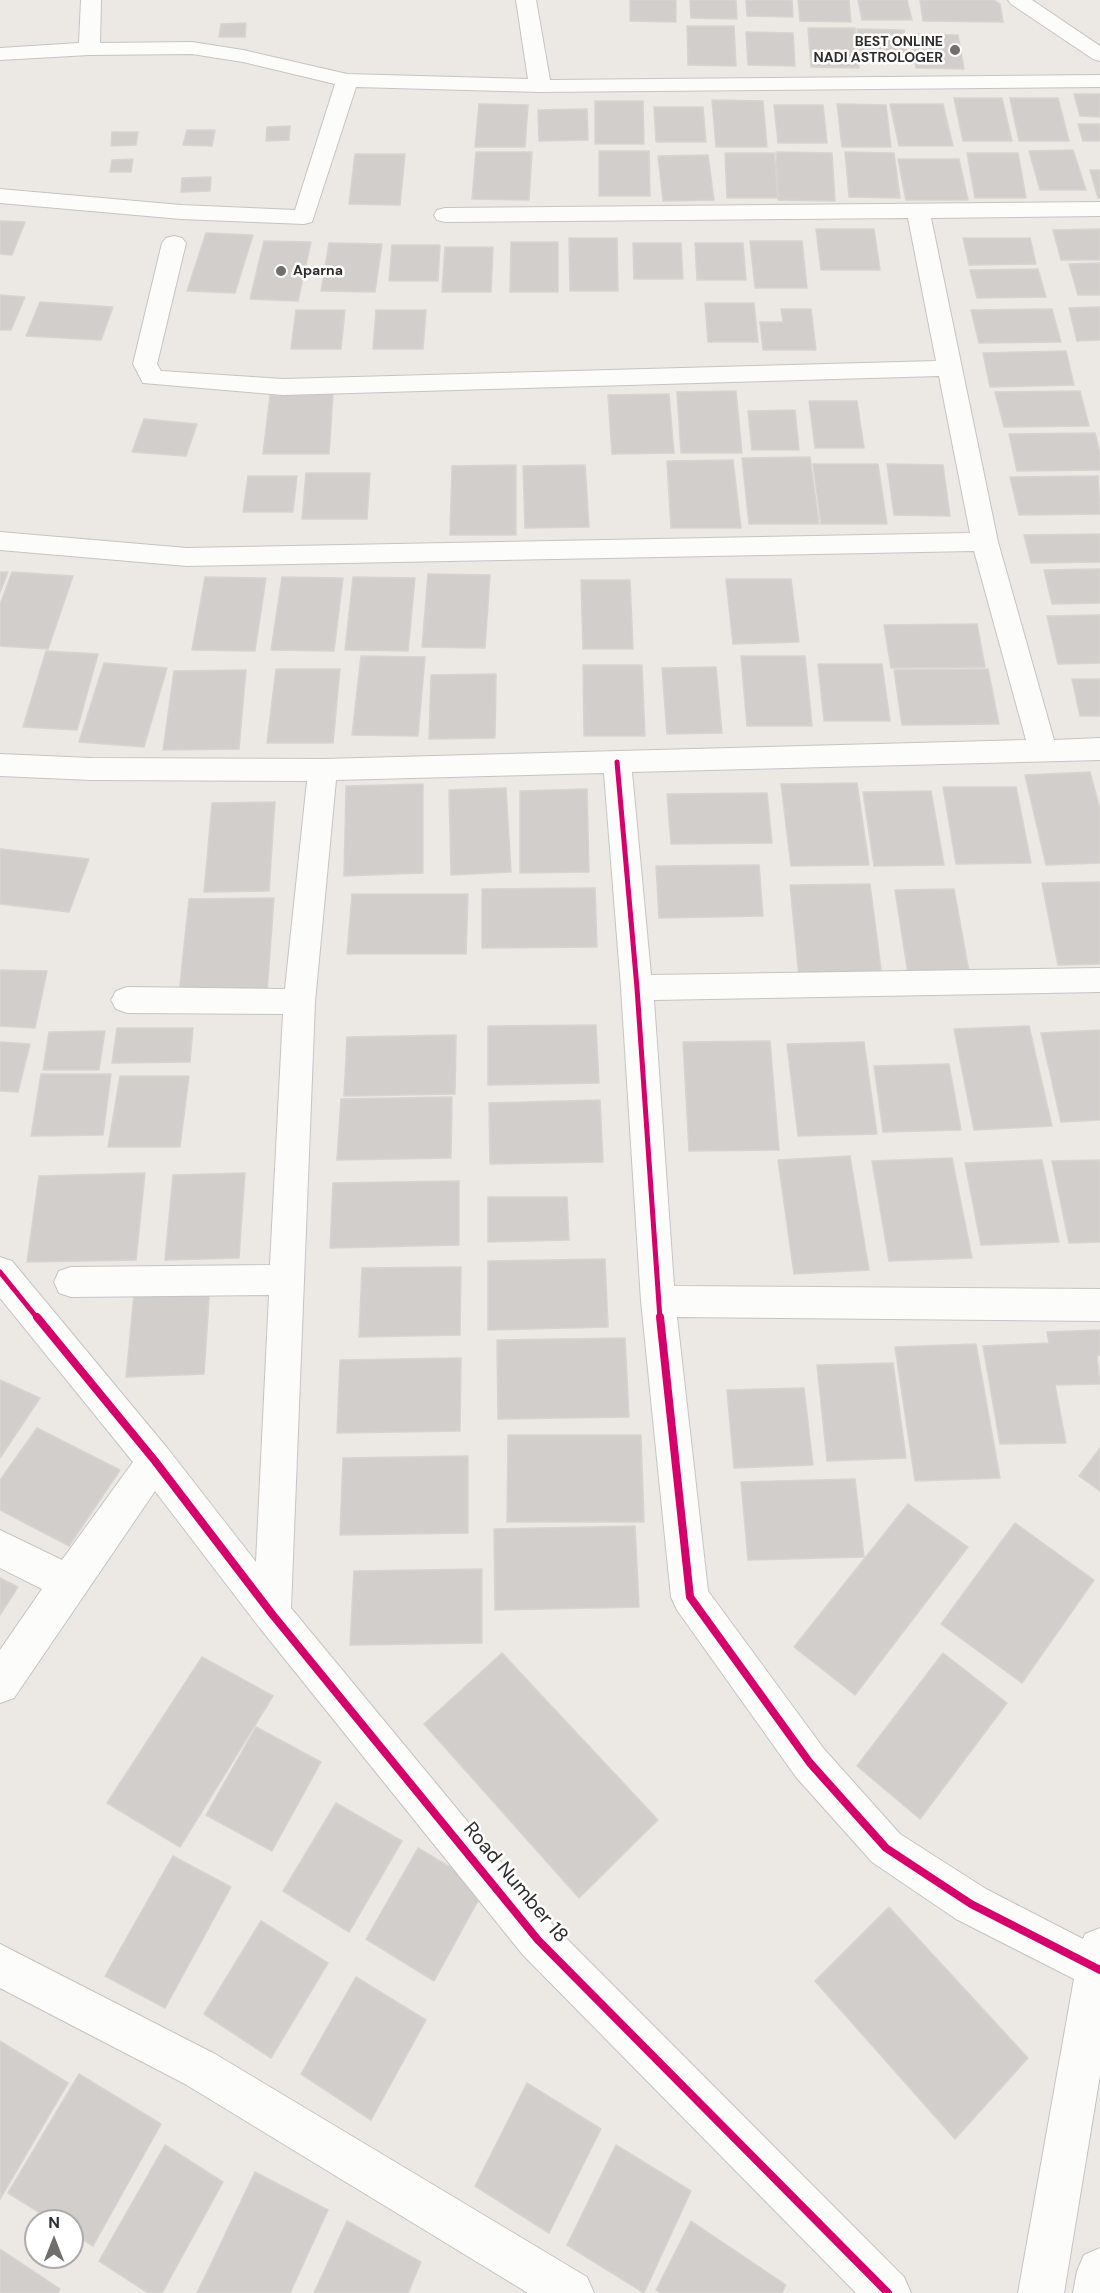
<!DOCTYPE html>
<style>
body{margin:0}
#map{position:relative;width:1100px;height:2293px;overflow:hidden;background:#ece8e4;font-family:"DM Sans",sans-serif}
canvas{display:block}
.north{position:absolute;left:24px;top:2209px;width:60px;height:60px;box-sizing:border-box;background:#fff;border:2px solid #ababab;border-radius:50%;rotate:0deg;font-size:16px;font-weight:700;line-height:24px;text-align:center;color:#2e2e2e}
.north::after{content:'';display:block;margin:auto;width:21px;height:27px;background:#706f6e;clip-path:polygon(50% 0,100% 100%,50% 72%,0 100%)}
</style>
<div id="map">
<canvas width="1100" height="2293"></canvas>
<div class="north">N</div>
</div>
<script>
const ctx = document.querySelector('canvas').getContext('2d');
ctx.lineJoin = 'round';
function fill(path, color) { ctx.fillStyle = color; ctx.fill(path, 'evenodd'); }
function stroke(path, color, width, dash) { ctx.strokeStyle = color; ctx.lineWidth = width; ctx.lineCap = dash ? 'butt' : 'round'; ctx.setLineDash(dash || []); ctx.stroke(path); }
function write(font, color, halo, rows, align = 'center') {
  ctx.font = font + ' "DM Sans",sans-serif'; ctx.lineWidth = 5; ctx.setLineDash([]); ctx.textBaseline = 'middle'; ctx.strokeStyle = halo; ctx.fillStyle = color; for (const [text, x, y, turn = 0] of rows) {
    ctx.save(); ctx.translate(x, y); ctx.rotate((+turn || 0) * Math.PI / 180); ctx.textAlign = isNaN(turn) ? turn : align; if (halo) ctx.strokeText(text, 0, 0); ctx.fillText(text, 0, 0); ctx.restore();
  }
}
const building = new Path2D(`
 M 630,0 L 676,0 L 676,22 L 630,21 Z
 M 690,0 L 736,0 L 737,19 L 691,18 Z
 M 746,0 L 792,0 L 793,17 L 747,16 Z
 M 798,0 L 849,0 L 851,22 L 800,21 Z
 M 858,0 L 907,0 L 912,20 L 862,20 Z
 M 920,0 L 994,0 L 1000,4 L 1003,22 L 923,21 Z
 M 246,23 L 245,37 L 219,37 L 221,24 Z
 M 687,26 L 734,26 L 736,66 L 688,65 Z
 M 808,28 L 855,28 L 859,68 L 811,67 Z
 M 857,29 L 904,30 L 908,63 L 861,62 Z
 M 746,32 L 793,33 L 795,66 L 748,65 Z
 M 911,34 L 958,35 L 964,69 L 916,68 Z
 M 1074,94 L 1100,94 L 1100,117 L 1080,116 Z
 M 954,98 L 1002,98 L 1012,141 L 963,141 Z
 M 1010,98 L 1058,98 L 1069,141 L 1019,141 Z
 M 712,100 L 763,101 L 767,147 L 716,147 Z
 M 595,101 L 643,101 L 644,144 L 595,144 Z
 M 479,104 L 528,105 L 525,147 L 475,147 Z
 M 837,104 L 886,105 L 891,147 L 842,147 Z
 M 890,104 L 943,104 L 953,146 L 899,146 Z
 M 774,105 L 823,105 L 827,143 L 778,143 Z
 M 654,107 L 703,107 L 706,142 L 656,142 Z
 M 587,109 L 588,140 L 539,141 L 538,110 Z
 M 1078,124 L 1100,124 L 1100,141 L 1083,141 Z
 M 290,126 L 289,140 L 266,141 L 267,127 Z
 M 187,130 L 215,130 L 212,146 L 183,145 Z
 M 112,132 L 138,132 L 136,145 L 111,146 Z
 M 1073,150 L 1086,190 L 1040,190 L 1029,151 Z
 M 599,151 L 649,151 L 650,196 L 599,196 Z
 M 476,152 L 532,152 L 529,200 L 472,199 Z
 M 776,152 L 832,153 L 835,201 L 778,200 Z
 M 845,152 L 894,153 L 900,198 L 849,197 Z
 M 725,153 L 774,153 L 778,198 L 727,198 Z
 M 967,153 L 1018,153 L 1026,198 L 975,198 Z
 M 355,154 L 405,154 L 400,205 L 349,204 Z
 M 708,155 L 714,200 L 663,201 L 658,156 Z
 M 133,159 L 131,172 L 110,172 L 112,160 Z
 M 898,159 L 959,159 L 968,200 L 906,200 Z
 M 1090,170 L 1100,170 L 1100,198 L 1098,198 Z
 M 211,177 L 210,191 L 181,192 L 182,178 Z
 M 0,221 L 25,222 L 12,255 L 0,254 Z
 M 816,229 L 874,229 L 880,270 L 821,270 Z
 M 1100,229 L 1100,260 L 1061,260 L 1053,230 Z
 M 206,233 L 253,235 L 235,293 L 187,291 Z
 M 569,238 L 617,238 L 618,291 L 570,291 Z
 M 963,238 L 1030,238 L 1036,264 L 969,265 Z
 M 264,241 L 311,242 L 298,301 L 250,299 Z
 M 750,241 L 802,241 L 807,288 L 755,288 Z
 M 511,242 L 558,242 L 558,292 L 510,292 Z
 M 329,243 L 382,244 L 375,292 L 321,291 Z
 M 633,243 L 681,243 L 683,279 L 634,279 Z
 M 695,243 L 743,243 L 746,280 L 697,280 Z
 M 392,245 L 440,245 L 438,281 L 389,281 Z
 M 445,247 L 493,247 L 491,292 L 442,292 Z
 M 1100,263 L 1100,295 L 1078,295 L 1069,264 Z
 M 1038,269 L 1046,297 L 977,298 L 970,270 Z
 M 0,295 L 25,297 L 11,330 L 0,330 Z
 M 40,302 L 113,307 L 101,340 L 26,336 Z
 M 705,303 L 754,303 L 758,342 L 708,342 Z
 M 1100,307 L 1100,340 L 1077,341 L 1069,308 Z
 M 781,309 L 811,309 L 816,350 L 763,350 L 760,322 L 783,322 Z
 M 1052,309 L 1061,342 L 979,343 L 971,310 Z
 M 296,310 L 345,310 L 341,349 L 291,349 Z
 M 376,310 L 426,310 L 423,349 L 373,349 Z
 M 1066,351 L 1074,385 L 990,387 L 983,353 Z
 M 736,391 L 742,453 L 681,453 L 677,392 Z
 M 1080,391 L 1089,426 L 1004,427 L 995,392 Z
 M 333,394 L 329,454 L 263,454 L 270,395 Z
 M 669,394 L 674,453 L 612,454 L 608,395 Z
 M 809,401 L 857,401 L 864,448 L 815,448 Z
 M 795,410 L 799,450 L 752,450 L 748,411 Z
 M 144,419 L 197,424 L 186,456 L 132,452 Z
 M 1095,433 L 1100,453 L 1100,470 L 1017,471 L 1009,434 Z
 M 810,457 L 819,524 L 749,524 L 742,458 Z
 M 733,460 L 741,528 L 671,528 L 667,461 Z
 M 813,464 L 878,464 L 887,524 L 821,524 Z
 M 887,464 L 943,465 L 950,516 L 894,515 Z
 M 516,465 L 516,535 L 450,535 L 452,466 Z
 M 585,465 L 589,527 L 525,528 L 523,466 Z
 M 306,473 L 370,473 L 367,519 L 302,519 Z
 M 248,476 L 297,476 L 293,512 L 243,512 Z
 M 1098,476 L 1100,514 L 1019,515 L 1010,477 Z
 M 1100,534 L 1100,562 L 1031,563 L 1024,535 Z
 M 1100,569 L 1100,603 L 1052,604 L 1044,570 Z
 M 0,572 L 8,572 L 0,592 Z
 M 12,572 L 73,576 L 48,649 L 0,646 L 0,605 Z
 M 428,574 L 490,575 L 485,648 L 422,647 Z
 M 205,577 L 266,578 L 255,651 L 192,650 Z
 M 282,577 L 343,578 L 334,651 L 271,650 Z
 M 353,577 L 415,578 L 408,651 L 345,650 Z
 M 726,579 L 791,579 L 799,642 L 733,644 Z
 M 581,580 L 630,580 L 633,649 L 583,649 Z
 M 1100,615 L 1100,663 L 1058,664 L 1047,616 Z
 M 977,624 L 985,667 L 891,668 L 884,625 Z
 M 46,651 L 98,654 L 77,730 L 23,727 Z
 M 361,656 L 425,657 L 418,736 L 352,735 Z
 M 741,656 L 805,656 L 812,726 L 747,726 Z
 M 104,663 L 167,668 L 144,747 L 79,742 Z
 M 818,664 L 882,664 L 890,721 L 824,721 Z
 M 583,665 L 642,665 L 645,736 L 584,736 Z
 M 716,667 L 722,733 L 667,734 L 662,668 Z
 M 276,669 L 340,669 L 333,743 L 267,743 Z
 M 988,669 L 999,724 L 902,725 L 894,670 Z
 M 246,670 L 239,749 L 163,750 L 174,671 Z
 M 496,674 L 495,738 L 429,739 L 431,675 Z
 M 1072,679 L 1100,679 L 1100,716 L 1080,716 Z
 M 1090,772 L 1100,809 L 1100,863 L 1046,865 L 1025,775 Z
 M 857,783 L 869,865 L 791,866 L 781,784 Z
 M 423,784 L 423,873 L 344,876 L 346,786 Z
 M 943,787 L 1016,787 L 1031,863 L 956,864 Z
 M 506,788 L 511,872 L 451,875 L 449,790 Z
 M 587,789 L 589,872 L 520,873 L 520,791 Z
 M 931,791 L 944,865 L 874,866 L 863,792 Z
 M 767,793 L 772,843 L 671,844 L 667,794 Z
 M 275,802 L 269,891 L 204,892 L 212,803 Z
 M 0,849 L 89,859 L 69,912 L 0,904 Z
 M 759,865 L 763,916 L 659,918 L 656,866 Z
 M 1100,882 L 1100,964 L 1058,965 L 1042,883 Z
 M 870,884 L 882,977 L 799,977 L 790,885 Z
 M 595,888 L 597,947 L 482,948 L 482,889 Z
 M 954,889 L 969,972 L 908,974 L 895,890 Z
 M 352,894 L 468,894 L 466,954 L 347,954 Z
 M 274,898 L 267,993 L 179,994 L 189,899 Z
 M 0,970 L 47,971 L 35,1028 L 0,1026 Z
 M 596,1025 L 599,1083 L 488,1085 L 488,1026 Z
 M 1029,1026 L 1052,1126 L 974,1130 L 954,1029 Z
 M 117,1028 L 193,1028 L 190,1062 L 112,1063 Z
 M 1100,1030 L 1100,1120 L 1061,1122 L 1041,1033 Z
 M 105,1031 L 99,1070 L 43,1070 L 49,1032 Z
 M 456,1035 L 455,1094 L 344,1096 L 347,1037 Z
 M 770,1041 L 779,1150 L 689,1151 L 683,1042 Z
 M 0,1042 L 30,1044 L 18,1092 L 0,1091 Z
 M 864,1042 L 877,1134 L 798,1136 L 787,1044 Z
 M 949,1064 L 961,1130 L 883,1132 L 874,1066 Z
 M 41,1074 L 111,1074 L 103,1135 L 31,1136 Z
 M 120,1076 L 189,1076 L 180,1147 L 108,1147 Z
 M 452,1097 L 451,1158 L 337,1160 L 341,1099 Z
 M 600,1100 L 603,1162 L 490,1164 L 489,1103 Z
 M 850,1156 L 869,1270 L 794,1274 L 778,1160 Z
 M 952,1158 L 972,1258 L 889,1261 L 872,1161 Z
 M 1042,1160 L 1059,1242 L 981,1245 L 965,1163 Z
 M 1100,1160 L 1100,1242 L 1069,1243 L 1052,1161 Z
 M 145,1173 L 136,1260 L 27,1262 L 39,1176 Z
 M 245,1173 L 239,1258 L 165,1260 L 173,1175 Z
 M 459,1181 L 459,1245 L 330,1248 L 333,1183 Z
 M 488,1197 L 567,1197 L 569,1240 L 488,1242 Z
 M 605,1259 L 608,1327 L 488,1330 L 488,1261 Z
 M 461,1267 L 460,1335 L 359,1337 L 362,1268 Z
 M 210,1284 L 204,1374 L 126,1377 L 135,1285 Z
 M 1100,1330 L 1100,1355 L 1097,1356 L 1100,1384 L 1055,1385 L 1066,1443 L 1000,1444 L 983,1346 L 1049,1343 L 1047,1332 Z
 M 625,1338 L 629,1417 L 498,1419 L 497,1340 Z
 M 976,1344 L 1000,1478 L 915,1481 L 895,1347 Z
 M 461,1358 L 460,1431 L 337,1433 L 340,1360 Z
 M 893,1363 L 906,1458 L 827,1461 L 817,1365 Z
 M 0,1380 L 40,1398 L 0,1458 Z
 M 804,1388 L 813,1465 L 734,1468 L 727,1390 Z
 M 37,1428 L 120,1470 L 69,1546 L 0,1510 L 0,1480 Z
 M 508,1435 L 641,1435 L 644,1522 L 507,1522 Z
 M 1100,1448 L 1100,1491 L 1079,1476 Z
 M 468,1456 L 468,1533 L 340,1535 L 343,1458 Z
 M 855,1479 L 864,1557 L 748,1560 L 741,1482 Z
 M 908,1504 L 968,1547 L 855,1695 L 794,1647 Z
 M 1015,1523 L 1094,1580 L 1022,1683 L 941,1624 Z
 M 635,1526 L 639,1607 L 495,1610 L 494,1529 Z
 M 482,1569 L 482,1643 L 350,1645 L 354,1571 Z
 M 0,1578 L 18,1587 L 0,1615 Z
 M 502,1653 L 658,1820 L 579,1898 L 424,1724 Z
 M 943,1653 L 1007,1703 L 920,1819 L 857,1766 Z
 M 202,1657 L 273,1696 L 180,1847 L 107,1803 Z
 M 256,1727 L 321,1762 L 272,1851 L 206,1815 Z
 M 336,1803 L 402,1841 L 349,1932 L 283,1891 Z
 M 418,1848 L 485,1888 L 434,1981 L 366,1939 Z
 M 173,1856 L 231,1887 L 165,2008 L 105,1976 Z
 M 889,1907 L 1028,2058 L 955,2139 L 815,1981 Z
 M 261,1921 L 328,1963 L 271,2058 L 204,2014 Z
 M 356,1977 L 426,2020 L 371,2120 L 301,2074 Z
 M 0,2041 L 68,2083 L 0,2199 Z
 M 79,2074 L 161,2124 L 93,2246 L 72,2233 L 72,2221 L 53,2221 L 8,2193 Z
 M 527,2083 L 601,2129 L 549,2233 L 475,2186 Z
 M 165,2145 L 223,2182 L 162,2293 L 148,2293 L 99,2261 Z
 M 616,2145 L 691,2191 L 644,2293 L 567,2245 Z
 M 255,2172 L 328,2210 L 290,2293 L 197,2293 Z
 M 347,2221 L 421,2262 L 408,2293 L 314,2293 Z
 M 691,2221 L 786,2285 L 782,2293 L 660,2293 L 656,2290 Z
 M 0,2249 L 60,2289 L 58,2293 L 0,2293 Z`);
const minor = new Path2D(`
 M 81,0 L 101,0 L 100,43 L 192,42 L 243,50 L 347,74 L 528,79 L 516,0 L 536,0 L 550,80 L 1100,75 L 1100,87 L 540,92 L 356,87 L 312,222 L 304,224 L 181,219 L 0,203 L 0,189 L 181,205 L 295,210 L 335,84 L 243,62 L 192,54 L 89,55 L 0,60 L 0,48 L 79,43 Z
 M 1008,0 L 1032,0 L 1100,46 L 1100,61 L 1093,59 L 1011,4 Z
 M 1100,202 L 1100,216 L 931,218 L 998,542 L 1054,740 L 1100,738 L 1100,760 L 632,772 L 651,975 L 1100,968 L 1100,992 L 654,1000 L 674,1286 L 1100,1289 L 1100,1321 L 677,1317 L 708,1591 L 824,1749 L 900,1834 L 986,1889 L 1083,1939 L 1085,1934 L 1100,1928 L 1100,2075 L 1064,2293 L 1018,2293 L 1074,1979 L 956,1919 L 872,1862 L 796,1777 L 677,1610 L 671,1597 L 641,1301 L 621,988 L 604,773 L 336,780 L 315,1002 L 291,1608 L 553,1925 L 904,2277 L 911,2293 L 856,2293 L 523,1955 L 259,1627 L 155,1491 L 14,1698 L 0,1703 L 0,1650 L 42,1589 L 0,1568 L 0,1530 L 62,1560 L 133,1462 L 0,1298 L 0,1257 L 12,1261 L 168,1449 L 256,1562 L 269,1295 L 71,1297 L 59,1293 L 54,1282 L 59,1271 L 71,1267 L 270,1265 L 283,1014 L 127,1013 L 116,1009 L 111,1000 L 116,991 L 127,987 L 285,989 L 307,781 L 91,780 L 0,776 L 0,754 L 91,758 L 323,759 L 1026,740 L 974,551 L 187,566 L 0,550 L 0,532 L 187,548 L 970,533 L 939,376 L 283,395 L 143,383 L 133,364 L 162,243 L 166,238 L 174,236 L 182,238 L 186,243 L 157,364 L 161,371 L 283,379 L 936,361 L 908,218 L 445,222 L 437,220 L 434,215 L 437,210 L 445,208 Z
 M 0,1944 L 215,2054 L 587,2277 L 594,2293 L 528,2293 L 185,2084 L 0,1988 Z
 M 1100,2248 L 1100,2293 L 1073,2293 L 1077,2271 L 1084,2255 Z`);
const cyclewayFar1 = new Path2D(`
 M 617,762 L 637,988 L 660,1319
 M 0,1272 L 38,1319`);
const cycleway = new Path2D(`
 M 37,1317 L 155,1461 L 272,1614 L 538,1940 L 888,2293
 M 660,1317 L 690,1597 L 810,1763 L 886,1848 L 971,1904 L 1100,1970`);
const markers = [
 [955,50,6,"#706f6e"],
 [281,271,6,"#706f6e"]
];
const farPoinames = [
 ["BEST ONLINE",943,42],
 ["NADI ASTROLOGER",943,58],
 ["Aparna",293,271,"left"]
];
const nearStreetnames = [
 ["Road Number 18",515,1883,50]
];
fill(building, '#d1cecb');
stroke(building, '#d7d4d0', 1.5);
stroke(minor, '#c5c4c5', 2);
fill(minor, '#fcfcfb');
stroke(cyclewayFar1, '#d6006c', 5);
stroke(cycleway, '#d6006c', 8);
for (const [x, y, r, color] of markers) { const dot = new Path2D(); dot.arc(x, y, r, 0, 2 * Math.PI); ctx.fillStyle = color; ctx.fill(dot); stroke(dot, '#fff', 2); }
write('bold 14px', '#2e2e2e', '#fff', farPoinames, 'right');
write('20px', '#2e2e2e', '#fff', nearStreetnames);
</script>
